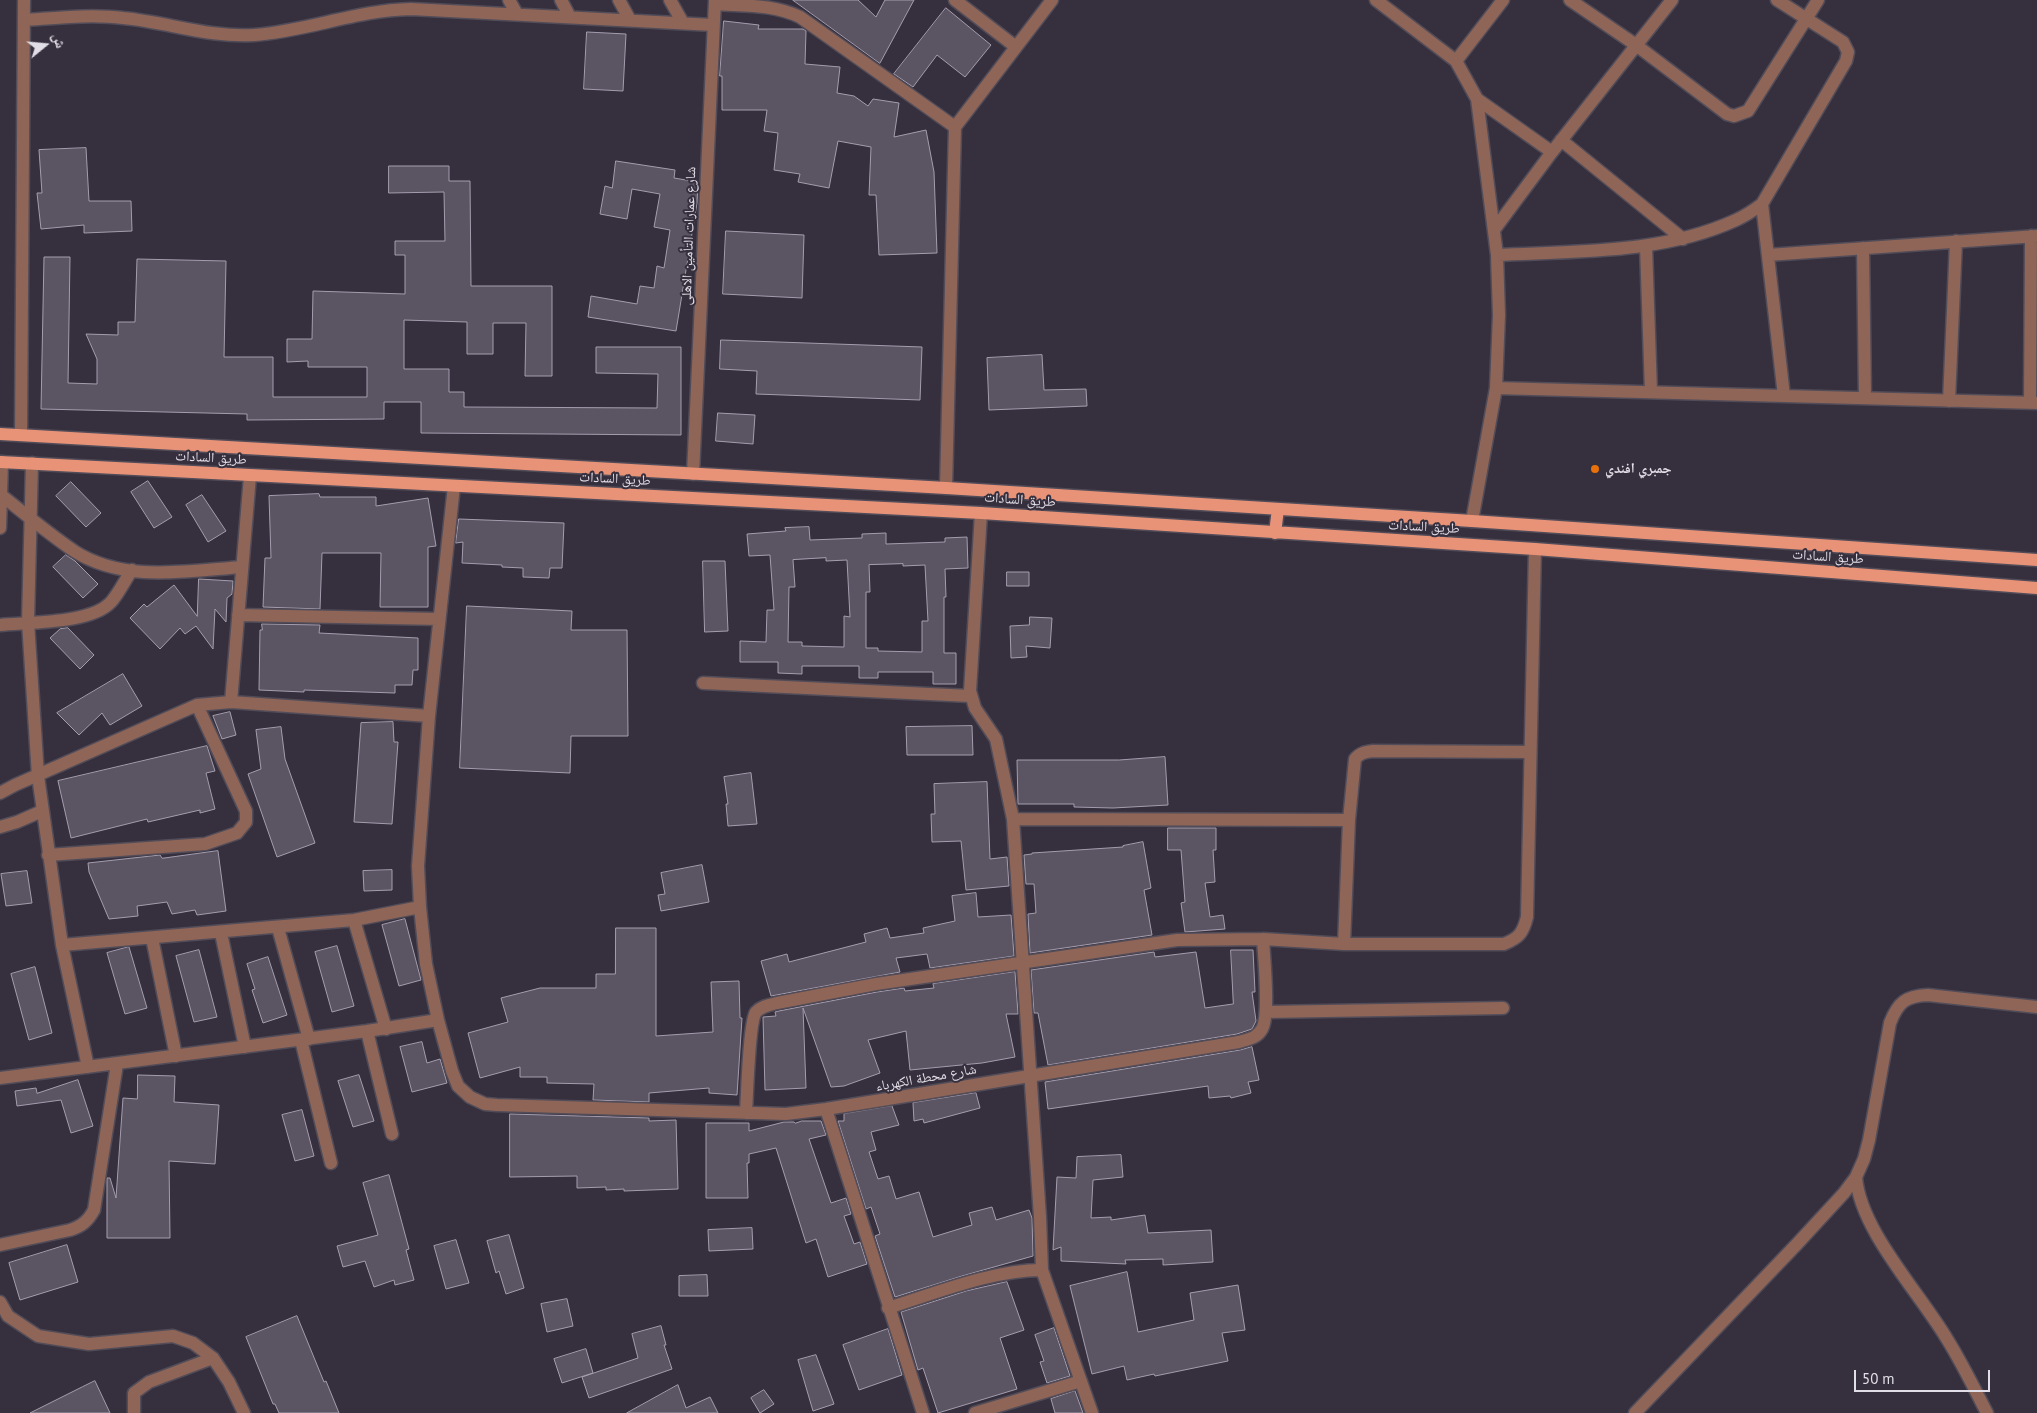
<!DOCTYPE html>
<meta charset="utf-8">
<style>
body{margin:0}
#map{position:relative;width:2037px;height:1413px;overflow:hidden;background:#36303e;font-family:"PT Sans","Noto Naskh Arabic",sans-serif}
canvas{display:block}
.north{position:absolute;left:20px;top:20px;width:50px;height:50px;-webkit-text-stroke:4px #36303e;paint-order:stroke;rotate:73deg;font-size:14px;font-weight:700;line-height:20px;text-align:center;color:#e2dee7}
.north::after{content:'';display:block;margin:auto;width:18px;height:22px;background:#e2dee7;clip-path:polygon(50% 0,100% 100%,50% 72%,0 100%)}
.scale{position:absolute;left:1854px;top:1370px;width:136px;height:22px;box-sizing:border-box;border:2px solid #e2dee7;border-top:0;padding-left:6px;font-size:15px;line-height:18px;white-space:nowrap;color:#e2dee7;-webkit-text-stroke:4px #36303e;paint-order:stroke}
</style>
<div id="map">
<canvas width="2037" height="1413"></canvas>
<div class="north">ش</div>
<div class="scale">50 m</div>
</div>
<script>
const ctx = document.querySelector('canvas').getContext('2d');
ctx.lineJoin = 'round';
function fill(path, color) { ctx.fillStyle = color; ctx.fill(path, 'evenodd'); }
function stroke(path, color, width, dash) { ctx.strokeStyle = color; ctx.lineWidth = width; ctx.lineCap = dash ? 'butt' : 'round'; ctx.setLineDash(dash || []); ctx.stroke(path); }
function write(font, color, halo, rows, align = 'center') {
  ctx.font = font + ' "PT Sans","Noto Naskh Arabic",sans-serif'; ctx.lineWidth = 4; ctx.setLineDash([]); ctx.textBaseline = 'middle'; ctx.strokeStyle = halo; ctx.fillStyle = color; for (const [text, x, y, turn = 0] of rows) {
    ctx.save(); ctx.translate(x, y); ctx.rotate((+turn || 0) * Math.PI / 180); ctx.textAlign = isNaN(turn) ? turn : align; if (halo) ctx.strokeText(text, 0, 0); ctx.fillText(text, 0, 0); ctx.restore();
  }
}
const building = new Path2D(`
 M 793,0 L 858,0 L 876,17 L 885,0 L 914,0 L 880,63 Z
 M 946,8 L 991,45 L 965,77 L 937,55 L 913,87 L 894,74 Z
 M 724,21 L 759,25 L 758,29 L 803,29 L 806,31 L 805,64 L 840,67 L 837,93 L 854,96 L 868,106 L 873,99 L 899,103 L 894,137 L 926,130 L 934,172 L 937,253 L 879,255 L 876,195 L 869,195 L 871,147 L 838,141 L 829,188 L 798,182 L 800,174 L 774,170 L 778,133 L 764,131 L 767,110 L 722,110 L 722,76 L 720,76 Z
 M 587,32 L 626,34 L 623,91 L 584,89 Z
 M 86,148 L 89,201 L 131,201 L 132,231 L 84,233 L 84,225 L 41,229 L 37,193 L 42,193 L 39,150 Z
 M 616,161 L 675,170 L 674,178 L 698,182 L 697,203 L 676,331 L 588,317 L 591,296 L 637,304 L 640,286 L 654,288 L 657,266 L 664,268 L 670,230 L 654,227 L 660,194 L 632,189 L 627,219 L 600,214 L 605,186 L 612,188 Z
 M 389,166 L 449,166 L 449,181 L 470,181 L 471,286 L 552,286 L 552,376 L 525,376 L 526,323 L 493,323 L 493,354 L 467,354 L 467,322 L 404,320 L 404,369 L 449,369 L 449,392 L 464,392 L 464,407 L 657,408 L 658,374 L 596,373 L 596,347 L 681,347 L 681,435 L 421,433 L 421,402 L 384,402 L 384,419 L 247,420 L 247,414 L 41,409 L 44,257 L 70,257 L 68,383 L 97,384 L 97,359 L 86,334 L 118,335 L 118,322 L 135,322 L 137,259 L 226,261 L 224,357 L 273,357 L 273,397 L 367,397 L 367,367 L 308,367 L 308,361 L 287,362 L 287,339 L 312,339 L 313,291 L 405,294 L 405,255 L 395,255 L 395,241 L 445,241 L 444,192 L 389,193 Z
 M 726,231 L 804,235 L 802,298 L 723,294 Z
 M 721,340 L 922,347 L 920,400 L 756,394 L 757,371 L 720,369 Z
 M 1042,355 L 1044,390 L 1086,389 L 1087,406 L 989,410 L 987,358 Z
 M 718,413 L 755,415 L 753,444 L 716,441 Z
 M 148,481 L 172,517 L 154,528 L 131,492 Z
 M 71,482 L 101,513 L 86,527 L 56,496 Z
 M 319,494 L 320,497 L 376,497 L 376,506 L 428,498 L 436,546 L 428,547 L 428,607 L 380,607 L 381,553 L 322,553 L 320,609 L 263,607 L 265,558 L 271,558 L 269,496 Z
 M 202,495 L 226,531 L 208,542 L 186,505 Z
 M 459,519 L 564,523 L 562,568 L 550,568 L 549,578 L 523,577 L 523,568 L 502,567 L 502,565 L 462,563 L 463,542 L 456,543 Z
 M 809,527 L 810,540 L 862,538 L 862,534 L 886,533 L 886,544 L 945,542 L 945,538 L 967,537 L 968,568 L 945,569 L 946,597 L 944,597 L 944,653 L 956,653 L 956,684 L 933,684 L 933,672 L 878,672 L 878,678 L 859,678 L 859,666 L 802,666 L 802,674 L 778,673 L 778,662 L 740,662 L 740,641 L 766,642 L 767,610 L 774,610 L 770,555 L 749,556 L 747,534 L 786,531 L 785,528 ZM 826,558 L 826,561 L 847,560 L 850,617 L 844,616 L 844,647 L 802,646 L 802,642 L 788,642 L 789,587 L 795,587 L 793,560 ZM 903,564 L 903,566 L 925,565 L 928,621 L 922,621 L 922,652 L 878,651 L 878,648 L 866,648 L 866,592 L 870,592 L 869,565 Z
 M 66,555 L 75,561 L 98,584 L 83,598 L 53,567 Z
 M 703,561 L 725,561 L 728,631 L 705,632 Z
 M 1007,572 L 1029,572 L 1029,586 L 1007,586 Z
 M 199,579 L 233,581 L 232,594 L 227,598 L 226,622 L 215,609 L 213,649 L 196,626 L 185,634 L 180,628 L 160,649 L 130,618 L 144,604 L 147,607 L 174,585 L 197,616 Z
 M 467,606 L 572,611 L 571,630 L 627,630 L 628,736 L 571,736 L 570,773 L 460,768 Z
 M 1030,617 L 1052,618 L 1050,648 L 1026,646 L 1027,657 L 1011,658 L 1010,626 L 1029,625 Z
 M 262,624 L 320,625 L 319,633 L 418,638 L 418,670 L 413,670 L 412,685 L 395,685 L 395,693 L 304,690 L 304,692 L 259,690 L 260,630 L 262,630 Z
 M 68,628 L 94,655 L 80,669 L 50,638 L 60,629 Z
 M 123,674 L 142,706 L 110,725 L 102,713 L 79,735 L 57,713 Z
 M 230,712 L 236,735 L 222,739 L 213,716 Z
 M 393,722 L 394,742 L 398,742 L 392,824 L 354,822 L 361,723 Z
 M 972,726 L 973,755 L 907,755 L 906,727 Z
 M 281,727 L 285,759 L 315,843 L 277,857 L 248,774 L 261,769 L 256,730 Z
 M 207,746 L 215,771 L 206,773 L 215,809 L 200,813 L 200,810 L 148,822 L 147,819 L 71,838 L 58,781 Z
 M 1165,757 L 1168,805 L 1113,808 L 1074,807 L 1074,804 L 1018,804 L 1017,760 L 1119,760 Z
 M 751,773 L 757,824 L 728,826 L 726,804 L 728,804 L 724,777 Z
 M 987,782 L 990,859 L 1007,857 L 1009,886 L 966,890 L 961,841 L 932,842 L 931,814 L 935,814 L 934,784 Z
 M 1168,828 L 1216,828 L 1216,850 L 1213,850 L 1215,882 L 1205,883 L 1210,917 L 1223,915 L 1225,929 L 1185,932 L 1181,903 L 1185,902 L 1181,850 L 1168,850 Z
 M 1143,842 L 1151,888 L 1144,890 L 1152,935 L 1030,953 L 1028,914 L 1036,913 L 1034,884 L 1026,884 L 1024,855 L 1032,854 L 1032,853 L 1123,847 L 1123,846 Z
 M 218,851 L 226,911 L 197,915 L 195,910 L 172,914 L 167,902 L 137,906 L 138,916 L 109,919 L 89,872 L 88,863 L 160,855 L 162,858 Z
 M 702,865 L 709,902 L 661,911 L 658,895 L 665,894 L 661,873 Z
 M 392,870 L 392,890 L 364,891 L 363,871 Z
 M 27,871 L 32,903 L 6,906 L 1,874 Z
 M 976,893 L 978,917 L 1011,915 L 1014,956 L 930,968 L 927,954 L 896,958 L 900,972 L 771,996 L 761,961 L 787,954 L 789,962 L 866,942 L 864,934 L 887,928 L 890,938 L 924,933 L 923,928 L 955,921 L 952,896 Z
 M 405,919 L 421,980 L 399,986 L 382,925 Z
 M 616,928 L 656,928 L 656,1036 L 713,1032 L 711,982 L 739,981 L 740,1018 L 742,1018 L 737,1095 L 709,1093 L 709,1088 L 649,1093 L 649,1102 L 593,1100 L 594,1084 L 547,1083 L 547,1077 L 520,1077 L 520,1067 L 480,1078 L 468,1033 L 508,1022 L 501,998 L 540,988 L 596,988 L 596,974 L 615,974 Z
 M 337,946 L 354,1006 L 332,1012 L 315,952 Z
 M 129,947 L 147,1008 L 125,1014 L 107,953 Z
 M 199,950 L 217,1017 L 194,1022 L 176,956 Z
 M 1231,950 L 1253,950 L 1255,992 L 1252,992 L 1256,1021 L 1252,1029 L 1237,1034 L 1048,1065 L 1038,1013 L 1034,1013 L 1031,970 L 1154,952 L 1155,957 L 1196,952 L 1205,1008 L 1233,1004 Z
 M 268,957 L 287,1015 L 263,1023 L 252,990 L 255,989 L 247,964 Z
 M 35,967 L 52,1033 L 29,1040 L 11,974 Z
 M 1015,972 L 1018,1014 L 1006,1014 L 1015,1057 L 982,1063 L 910,1070 L 906,1031 L 868,1040 L 880,1073 L 844,1086 L 831,1087 L 803,1008 L 806,1088 L 765,1090 L 763,1017 L 776,1016 L 775,1012 L 779,1011 L 877,992 L 904,988 L 905,991 L 934,988 L 933,984 Z
 M 422,1042 L 427,1063 L 440,1059 L 447,1083 L 412,1092 L 400,1047 Z
 M 1252,1047 L 1259,1080 L 1248,1082 L 1251,1093 L 1231,1098 L 1230,1096 L 1209,1098 L 1208,1086 L 1048,1109 L 1045,1082 L 1240,1050 Z
 M 138,1075 L 175,1076 L 174,1102 L 219,1105 L 215,1164 L 169,1161 L 170,1238 L 107,1238 L 107,1178 L 110,1178 L 116,1198 L 123,1098 L 137,1099 Z
 M 359,1075 L 374,1121 L 353,1127 L 338,1081 Z
 M 78,1080 L 93,1126 L 71,1133 L 61,1100 L 17,1106 L 15,1091 L 36,1088 L 37,1093 Z
 M 976,1093 L 980,1108 L 924,1123 L 923,1119 L 914,1121 L 913,1103 Z
 M 892,1106 L 899,1125 L 871,1132 L 876,1150 L 869,1152 L 878,1179 L 889,1176 L 896,1199 L 919,1192 L 933,1237 L 972,1225 L 969,1213 L 992,1207 L 996,1220 L 1029,1210 L 1032,1218 L 1033,1256 L 962,1276 L 895,1297 L 875,1236 L 880,1234 L 871,1207 L 866,1209 L 838,1121 L 844,1121 L 844,1114 Z
 M 302,1110 L 314,1156 L 295,1161 L 282,1115 Z
 M 510,1114 L 649,1118 L 649,1121 L 676,1120 L 678,1189 L 624,1191 L 624,1189 L 606,1190 L 606,1187 L 577,1188 L 577,1176 L 510,1177 Z
 M 802,1121 L 821,1121 L 826,1135 L 809,1139 L 831,1203 L 846,1198 L 851,1214 L 844,1216 L 854,1244 L 860,1242 L 867,1264 L 828,1277 L 816,1239 L 806,1243 L 776,1148 L 749,1154 L 749,1163 L 747,1163 L 748,1198 L 706,1198 L 706,1123 L 749,1123 L 749,1131 L 784,1122 L 794,1122 L 795,1123 Z
 M 1121,1155 L 1123,1177 L 1093,1180 L 1091,1218 L 1111,1217 L 1111,1220 L 1145,1215 L 1148,1233 L 1211,1230 L 1213,1262 L 1163,1265 L 1163,1259 L 1125,1260 L 1126,1264 L 1061,1261 L 1061,1247 L 1053,1250 L 1057,1177 L 1076,1178 L 1077,1157 Z
 M 389,1175 L 409,1249 L 406,1250 L 414,1280 L 395,1285 L 394,1280 L 374,1287 L 365,1261 L 343,1267 L 337,1246 L 378,1235 L 363,1183 Z
 M 752,1228 L 753,1249 L 709,1251 L 708,1230 Z
 M 509,1235 L 524,1288 L 506,1294 L 499,1271 L 496,1273 L 487,1241 Z
 M 456,1240 L 469,1283 L 446,1289 L 434,1246 Z
 M 67,1245 L 78,1282 L 20,1300 L 9,1263 Z
 M 1127,1272 L 1138,1332 L 1194,1320 L 1190,1293 L 1238,1285 L 1245,1330 L 1222,1333 L 1228,1361 L 1155,1376 L 1154,1374 L 1127,1380 L 1124,1366 L 1092,1374 L 1070,1286 Z
 M 707,1275 L 708,1296 L 679,1296 L 679,1276 Z
 M 1007,1282 L 1024,1330 L 1000,1338 L 1017,1389 L 938,1413 L 923,1368 L 918,1370 L 901,1312 L 966,1291 Z
 M 567,1299 L 573,1326 L 547,1332 L 541,1304 Z
 M 297,1316 L 324,1382 L 326,1381 L 339,1413 L 279,1413 L 275,1404 L 273,1404 L 246,1337 Z
 M 661,1326 L 666,1345 L 664,1345 L 672,1369 L 589,1398 L 582,1377 L 638,1358 L 632,1334 Z
 M 1054,1328 L 1070,1376 L 1047,1383 L 1040,1362 L 1044,1361 L 1035,1335 Z
 M 888,1329 L 902,1375 L 859,1390 L 843,1345 Z
 M 586,1349 L 593,1373 L 562,1383 L 554,1359 Z
 M 816,1355 L 834,1404 L 813,1411 L 798,1360 Z
 M 95,1381 L 110,1413 L 30,1413 L 82,1387 Z
 M 678,1385 L 686,1408 L 710,1397 L 718,1413 L 627,1413 Z
 M 764,1390 L 774,1404 L 760,1413 L 751,1398 Z
 M 1075,1391 L 1083,1413 L 1055,1413 L 1051,1399 Z`);
const minor = new Path2D(`
 M 509,0 L 517,14
 M 561,0 L 570,17
 M 619,0 L 630,20
 M 670,0 L 683,23
 M 955,0 L 1016,47
 M 1376,0 L 1456,61 L 1477,99 L 1497,255 L 1499,315 L 1496,388 L 1472,521
 M 1570,0 L 1636,45 L 1727,114 L 1734,116 L 1748,111 L 1818,0
 M 1777,0 L 1843,42 L 1848,52 L 1846,61 L 1762,204 L 1784,396
 M 715,4 C 744,6 773,4 800,17 L 955,127
 M 24,20 C 56,18 90,14 123,18 C 167,22 210,38 254,35 C 307,31 358,10 411,9 L 713,25
 M 1456,61 L 1503,0
 M 1477,99 L 1552,152
 M 1561,140 L 1683,239
 M 1494,230 L 1552,152 L 1672,0
 M 1646,246 L 1651,392
 M 1863,248 L 1865,398
 M 1497,255 C 1577,251 1662,254 1736,220 C 1745,216 1754,210 1762,204
 M 1768,255 L 2037,236
 M 1496,388 L 2037,403
 M 1949,401 L 1956,241
 M 2030,403 L 2031,236
 M 21,435 L 24,0
 M 32,463 L 28,622 L 38,776 L 62,945 L 88,1067
 M 693,474 L 715,0
 M 454,486 L 429,716 L 418,866 L 420,907 L 426,964 L 438,1020 L 452,1071 L 458,1086 L 470,1097 L 485,1104 L 497,1105 L 786,1114 L 826,1109 L 1239,1042 C 1249,1039 1257,1038 1262,1029 C 1270,1015 1264,958 1263,939
 M 946,488 L 955,127 L 1052,0
 M 1,495 C 25,514 49,534 74,551 C 124,583 187,571 242,567
 M 981,513 L 970,691 L 975,708 L 996,739 L 1013,819 L 1040,1217 L 1042,1270
 M 0,528 L 2,462
 M 238,615 L 439,619
 M 0,625 C 29,622 91,624 111,602 C 119,593 125,580 132,570
 M 703,683 L 970,696
 M 231,702 L 250,476
 M 0,793 L 15,785 L 197,705 L 231,702 L 429,716
 M 1013,819 L 1349,820
 M 0,827 L 17,822 L 42,811
 M 48,855 L 205,844 L 237,833 L 246,822 L 246,811 L 197,705
 M 354,920 L 386,1029
 M 278,928 L 309,1039
 M 221,933 L 245,1047
 M 152,938 L 176,1056
 M 1344,944 L 1349,820 L 1355,759 C 1360,753 1365,752 1373,751 L 1530,752
 M 62,945 L 354,920 L 420,907
 M 1266,1012 L 1503,1008
 M 367,1031 L 392,1134
 M 301,1040 L 331,1163
 M 0,1078 L 367,1031 L 438,1020
 M 826,1109 L 923,1413
 M 746,1113 C 747,1097 749,1022 756,1012 C 762,1006 769,1005 777,1003 L 876,984 L 1177,940 L 1263,939 L 1344,944 L 1504,944 C 1519,938 1523,933 1527,917 L 1535,549
 M 1856,1177 C 1860,1230 1919,1292 1947,1339 C 1962,1363 1974,1388 1987,1413
 M 0,1245 L 70,1230 C 82,1226 88,1221 94,1210 L 117,1064
 M 0,1302 L 8,1316 L 38,1336 L 89,1344 L 173,1336 L 193,1343 L 213,1358 L 229,1382 L 244,1413
 M 888,1308 C 936,1293 992,1270 1042,1270 L 1092,1413
 M 134,1413 L 134,1393 L 149,1382 L 213,1358
 M 975,1413 L 1081,1381
 M 1635,1413 L 1797,1244 L 1844,1193 L 1856,1177 L 1864,1159 L 1869,1140 L 1890,1023 C 1898,1002 1906,996 1928,995 L 2037,1007`);
const major = new Path2D(`
 M 0,434 L 946,488 L 1472,521 L 2037,560
 M 0,462 L 981,513 L 1535,549 L 2037,588
 M 1275,533 L 1278,509`);
const markers = [
 [1595,469,5,"#e8710a"]
];
const streetNames = [
 ["شارع عمارات التأمين الاهلى",689,236,-88],
 ["طريق السادات",211,458,3],
 ["طريق السادات",615,479,3],
 ["طريق السادات",1020,500,4],
 ["طريق السادات",1424,527,3],
 ["طريق السادات",1828,557,4],
 ["شارع محطة الكهرباء",926,1078,-10]
];
const poiNames = [
 ["جمبري افندي",1605,469]
];
fill(building, '#5a5463');
stroke(building, '#a49dae', 1);
stroke(minor, '#524c59', 15);
stroke(major, '#524c59', 15);
stroke(minor, '#8e6557', 12);
stroke(major, '#e89378', 12);
for (const [x, y, r, color] of markers) { const dot = new Path2D(); dot.arc(x, y, r, 0, 2 * Math.PI); ctx.fillStyle = color; ctx.fill(dot); stroke(dot, '#36303e', 2); }
write('14px', '#e2dee7', '#36303e', streetNames);
write('bold 14px', '#e2dee7', '#36303e', poiNames, 'left');
</script>
